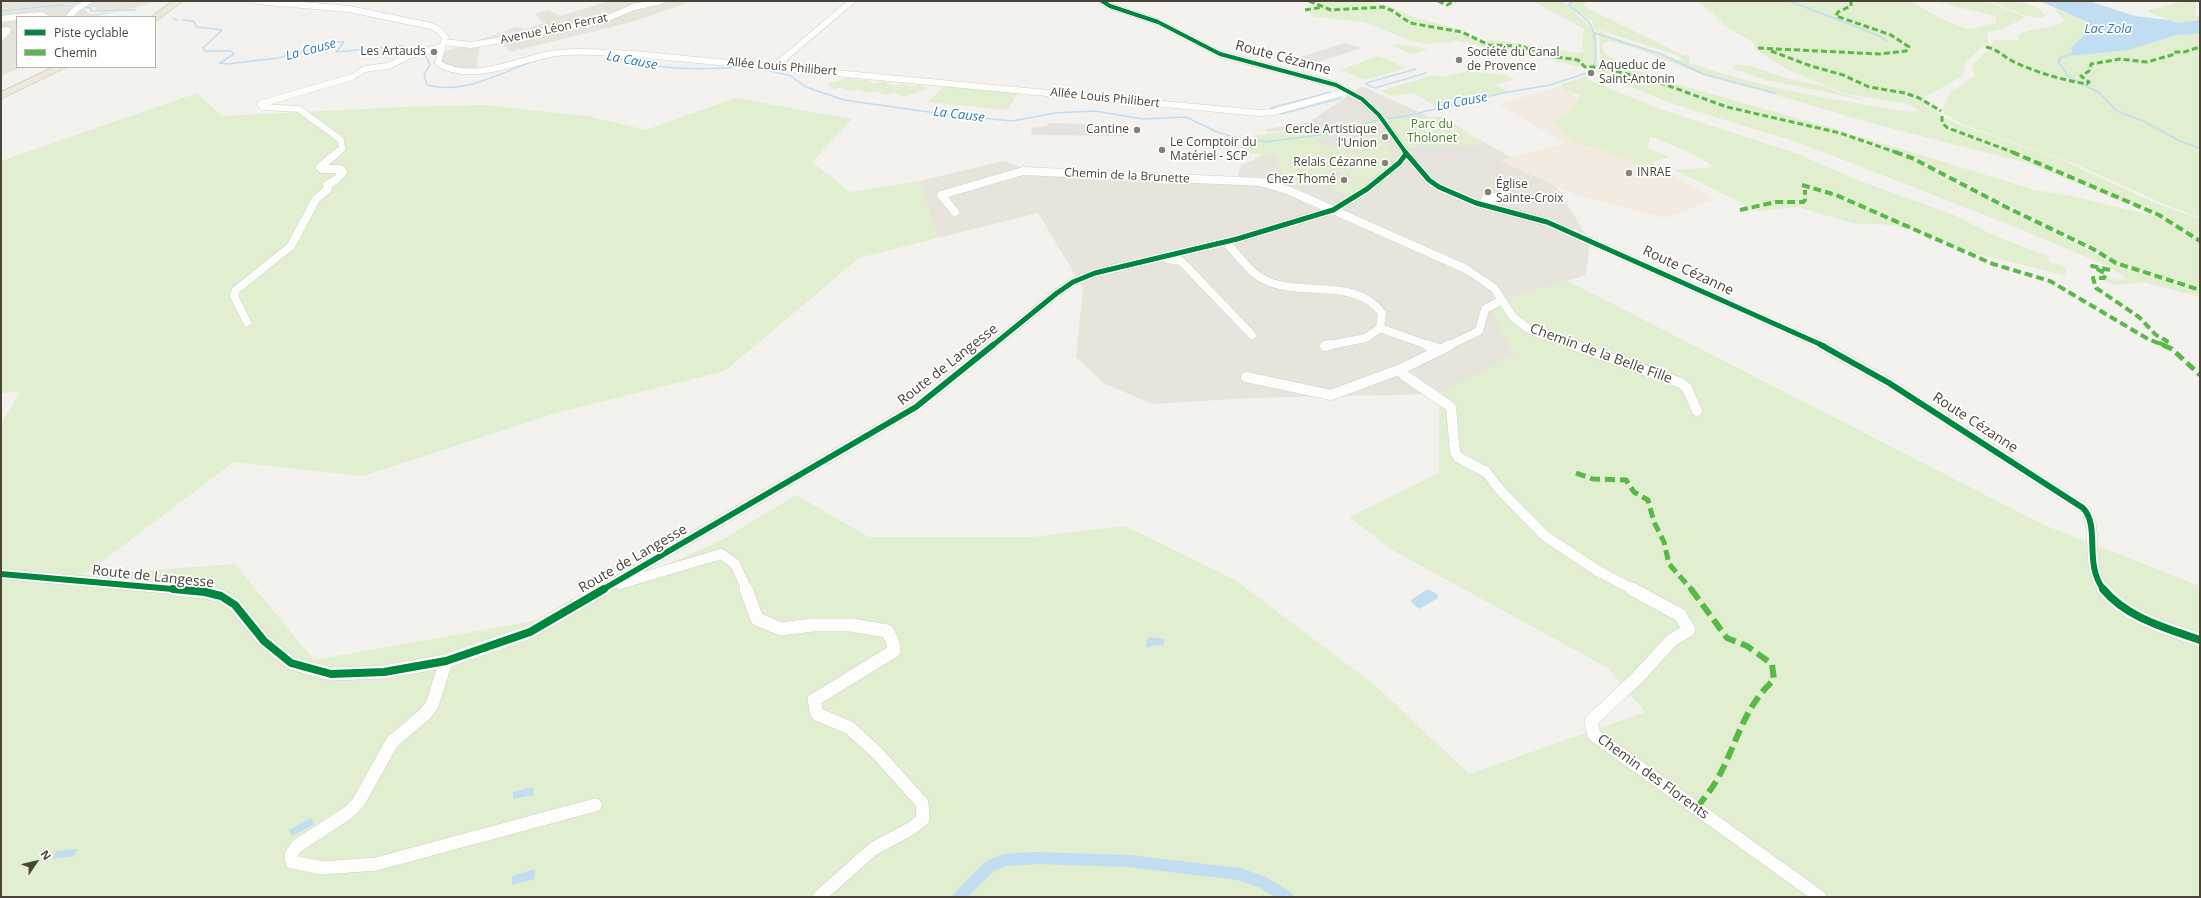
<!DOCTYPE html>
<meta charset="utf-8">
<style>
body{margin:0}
#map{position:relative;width:2201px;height:898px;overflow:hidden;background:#f4f2ee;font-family:"Open Sans",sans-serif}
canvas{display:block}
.frame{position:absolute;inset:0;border:2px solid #4b4439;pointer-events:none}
.legend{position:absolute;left:16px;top:16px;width:140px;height:52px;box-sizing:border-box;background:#fff;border:1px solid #b7b4b0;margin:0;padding:5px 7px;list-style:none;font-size:12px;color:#4b4439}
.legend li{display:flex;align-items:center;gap:8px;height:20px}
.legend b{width:20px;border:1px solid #b7b4b0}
.north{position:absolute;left:16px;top:842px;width:40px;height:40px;-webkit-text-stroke:3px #fff;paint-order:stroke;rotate:55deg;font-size:11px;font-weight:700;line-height:16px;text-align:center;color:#4b4439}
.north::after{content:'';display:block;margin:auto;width:14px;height:18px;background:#4b4439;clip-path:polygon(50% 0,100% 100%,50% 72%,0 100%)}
</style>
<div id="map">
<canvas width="2201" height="898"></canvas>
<div class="frame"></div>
<ul class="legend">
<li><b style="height:5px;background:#00873e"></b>Piste cyclable</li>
<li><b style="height:5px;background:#58b947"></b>Chemin</li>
</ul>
<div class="north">N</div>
</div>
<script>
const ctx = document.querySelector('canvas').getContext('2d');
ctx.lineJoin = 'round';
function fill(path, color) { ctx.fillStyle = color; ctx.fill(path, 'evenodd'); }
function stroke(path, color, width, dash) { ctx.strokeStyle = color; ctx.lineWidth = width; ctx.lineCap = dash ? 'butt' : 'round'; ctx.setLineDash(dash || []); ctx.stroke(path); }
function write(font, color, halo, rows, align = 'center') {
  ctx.font = font + ' "Open Sans",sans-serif'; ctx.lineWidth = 3.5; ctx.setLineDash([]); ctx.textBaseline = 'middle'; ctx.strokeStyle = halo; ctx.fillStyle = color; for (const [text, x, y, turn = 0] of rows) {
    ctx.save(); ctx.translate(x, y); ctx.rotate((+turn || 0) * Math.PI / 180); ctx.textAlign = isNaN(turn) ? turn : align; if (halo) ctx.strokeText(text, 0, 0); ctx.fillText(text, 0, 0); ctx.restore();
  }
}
const residential = new Path2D(`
 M 1,1 L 157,1 L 129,9 L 97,10 L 95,7 L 62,4 L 1,10 Z
 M 609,1 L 693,1 L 632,22 L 510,52 L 503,43 L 480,46 L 476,70 L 450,69 L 439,59 L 441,53 L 516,27 L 524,29 L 544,23 L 535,14 L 548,10 L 561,16 Z
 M 59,6 L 86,10 L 89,14 L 120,11 L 94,17 L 17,17 L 17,67 L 23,67 L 1,76 L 1,12 Z
 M 1362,86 L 1482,141 L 1552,180 L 1590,241 L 1586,275 L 1489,305 L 1514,355 L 1439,394 L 1250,398 L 1153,404 L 1105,384 L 1076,357 L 1083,288 L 1038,213 L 937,238 L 920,181 L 1003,161 L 1042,174 L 1236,182 L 1241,165 L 1254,160 Z`);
const commercial = new Path2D(`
 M 1566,85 L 1606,139 L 1716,199 L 1665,218 L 1578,196 L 1500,161 L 1565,143 L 1498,104 Z`);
const green = new Path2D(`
 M 1311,1 L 1369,1 L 1388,6 L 1414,17 L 1465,31 L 1433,27 L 1462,32 L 1488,46 L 1487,40 L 1503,41 L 1575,53 L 1584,52 L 1582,46 L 1584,29 L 1532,1 L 1563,1 L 1596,33 L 1598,65 L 1592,68 L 1579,67 L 1535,55 L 1513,54 L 1454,40 L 1451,40 L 1454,43 L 1437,42 L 1429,44 L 1411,41 L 1364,22 L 1314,17 L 1308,11 C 1313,11 1317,7 1322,8 C 1328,8 1334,11 1340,11 C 1354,10 1370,5 1383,8 C 1400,12 1410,28 1427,26 L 1411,23 L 1395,11 L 1384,7 L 1331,10 Z
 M 1568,1 L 1587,1 L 1584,5 L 1589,9 L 1685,56 L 1689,54 L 1690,63 C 1761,88 1835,100 1910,112 L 1919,111 L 1908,104 L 1846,94 L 1788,70 L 1755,49 L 1754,43 L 1725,26 L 1709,10 L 1696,1 L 1909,1 L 1946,21 L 1965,28 L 1971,29 L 1997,23 L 1995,16 L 1933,1 L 1986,1 L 2021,15 L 2024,18 C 2013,24 1999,31 1987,32 L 1988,42 L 1965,63 L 1965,70 L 1962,76 L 1925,97 L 1925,101 L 1943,117 L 1960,125 L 2060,159 L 2155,203 L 2200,219 L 2200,241 L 2169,221 L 2200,242 L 2200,289 L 2143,273 L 2116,262 L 2056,229 L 1915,158 L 1841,132 L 1733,108 L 1679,88 L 1652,80 L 1735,110 L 1830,130 L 1910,158 L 2112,262 L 2140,273 L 2200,290 L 2200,297 L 2143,282 L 2116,285 L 2094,278 L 2125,280 L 2123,275 L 2105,265 L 2018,228 L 1800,143 L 1673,104 L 1598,74 L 1595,72 L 1601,65 L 1599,33 L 1594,28 L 1592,21 L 1570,6 ZM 1596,29 L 1674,54 L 1684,60 C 1673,61 1605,36 1596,29 ZM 1609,41 L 1638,49 L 1706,76 L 1801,102 L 1874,124 L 2027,163 L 2162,218 L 2071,196 L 2035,190 L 1832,128 L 1663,80 L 1625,65 L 1605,54 L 1601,45 ZM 1936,120 L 1942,121 L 1962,133 L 2059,170 L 2133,205 L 2043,164 L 1952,130 Z
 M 1990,1 C 2008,1 2038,0 2045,16 C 2036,23 2001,5 1990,1 Z
 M 2185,1 L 2199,1 L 2196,2 L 2195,14 L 2200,17 L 2200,20 L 2176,23 L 2149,12 L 2148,10 Z
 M 2055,9 L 2087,22 L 2085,23 L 2084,35 L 2073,46 L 2071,56 L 2129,50 L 2176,35 L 2200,34 L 2200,218 L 2169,206 L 2073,163 L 1964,125 L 1944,114 L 1943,110 L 1949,94 L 1975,75 L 1972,66 L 1988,50 L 1994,40 L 2014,40 L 2032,45 L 2018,41 L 2018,36 C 2027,27 2052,30 2065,21 Z
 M 1399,44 L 1429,49 L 1411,54 L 1391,45 Z
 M 1378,56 L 1407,68 L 1365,80 L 1340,70 Z
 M 1735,64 L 1750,66 L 1786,78 L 1828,87 L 1839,93 L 1878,103 L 1766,80 L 1734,69 Z
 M 1468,71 L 1504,75 L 1515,79 L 1496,85 L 1508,92 L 1435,106 L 1414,93 L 1392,96 L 1380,91 L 1434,75 L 1443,77 Z
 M 1588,76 L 1587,79 L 1657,108 L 1798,154 L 1860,181 L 1954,215 L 1995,236 L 2050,257 L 2047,258 L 2050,263 L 2062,265 L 2067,271 L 2064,275 L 1973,253 L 1922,232 L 1904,228 L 1881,224 L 1856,224 L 1797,207 L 1760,211 L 1744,209 L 1745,206 L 1756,202 L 1745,205 L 1675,170 L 1715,167 L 1691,153 L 1650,136 L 1647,148 L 1668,157 L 1652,163 L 1672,173 L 1670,179 L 1597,147 L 1581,145 L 1569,139 L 1555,122 L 1557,119 L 1569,114 L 1580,95 L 1564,90 L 1561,84 Z
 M 852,77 L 860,81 L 867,79 L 875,84 L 884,81 L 893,86 L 902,83 L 910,87 L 920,84 L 928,89 L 903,97 L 895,92 L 885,95 L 877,91 L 867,93 L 859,89 L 850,92 L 841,87 L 834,89 L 827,84 Z
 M 945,85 L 1018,93 L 1007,110 L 928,102 Z
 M 197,93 L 222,116 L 403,107 L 484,105 L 587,116 L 646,130 L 735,98 L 852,119 L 812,162 L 850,192 L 920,181 L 937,238 L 859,258 L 725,371 L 556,413 L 363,476 L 234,462 L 84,575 L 235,564 L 314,660 L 545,619 L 722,540 L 796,495 L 869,537 L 1032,537 L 1125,526 L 1235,580 L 1376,686 L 1469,774 L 1645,712 L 1608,668 L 1392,550 L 1349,517 L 1439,473 L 1439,394 L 1514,355 L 1489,305 L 1568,281 L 2044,525 L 2200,586 L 2200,897 L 1,897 L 1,424 L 20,392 L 1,393 L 1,161 Z
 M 1443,116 L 1485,145 L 1408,148 L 1388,119 Z
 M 1379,118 L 1384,123 L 1317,141 L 1320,144 L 1364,154 L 1342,141 L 1378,135 L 1394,155 L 1386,160 L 1387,168 L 1351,194 L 1333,191 L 1332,184 L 1353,184 L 1350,174 L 1326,170 L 1323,176 L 1300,176 L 1305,186 L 1300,188 C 1284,178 1280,175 1276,156 L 1248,153 L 1238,146 L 1258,135 L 1317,129 Z`);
const parking = new Path2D(`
 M 1345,43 L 1362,48 L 1296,69 L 1292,63 L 1291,60 Z
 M 1365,105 L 1373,113 L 1342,123 L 1268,132 L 1266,129 L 1305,123 L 1348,109 Z
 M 1049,123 L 1124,125 L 1125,134 L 1124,136 L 1031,135 L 1032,128 L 1046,126 Z
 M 1384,123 L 1390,131 L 1320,144 L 1317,140 Z
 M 1485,145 L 1507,169 L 1479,170 L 1450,167 L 1410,151 L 1408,148 Z`);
const water = new Path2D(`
 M 2040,1 L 2089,1 L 2135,16 L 2169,20 L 2176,23 L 2200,20 L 2200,34 L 2176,35 L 2129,50 L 2071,56 L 2072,50 L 2071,48 L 2084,35 L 2085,23 L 2087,22 Z
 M 1426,590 L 1430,590 L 1438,595 L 1438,598 L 1419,609 L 1411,602 L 1411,600 Z
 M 1149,637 L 1165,639 L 1163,645 L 1154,645 L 1147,648 L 1146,644 Z
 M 533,787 L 533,795 L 513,799 L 513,792 Z
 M 311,818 L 314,824 L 292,836 L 289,830 Z
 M 78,849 L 74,856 L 52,859 L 56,851 Z
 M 535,869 L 534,879 L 512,885 L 512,876 Z`);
const stream = new Path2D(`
 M 1789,1 L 1875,34 L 1887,41
 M 82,7 L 91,8 L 91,11 L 136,10
 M 1,11 L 60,5 L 76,7
 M 173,18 L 177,20
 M 183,20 L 193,21 L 197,27 L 222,30 L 203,48 L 205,51 L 231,51 L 234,54 L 220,63 L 227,64 L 278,58 L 338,42 L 344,42 L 336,52 L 401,46 L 419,51
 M 1595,33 L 1661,54 L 1703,74 L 1775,93
 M 424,52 L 430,65 L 424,74 L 427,85 C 462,95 499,74 531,62
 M 2072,54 L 2059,58 L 2060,61 L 2058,62 L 2069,77 L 2098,92 L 2117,111 L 2143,121 L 2182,142 L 2200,148
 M 605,55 C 649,69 694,71 740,67
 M 763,69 L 791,76 L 806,87 L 844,100 L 950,115 L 1012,121 L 1055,113 L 1095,111 L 1143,119 L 1186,117 L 1217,132 L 1238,138
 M 1366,83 L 1416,69
 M 1366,84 L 1375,88 L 1426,73
 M 1271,108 L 1331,92
 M 1281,114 L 1341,98
 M 1247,139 L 1265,142 L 1319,135 L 1378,120 L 1406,116 L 1503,93 L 1550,85 L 1593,71 C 1596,58 1598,36 1590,24 C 1585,16 1575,11 1568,5 L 1574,1`);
const canal = new Path2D(`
 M 959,897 L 990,866 L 1005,860 L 1036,858 L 1128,861 L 1239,874 L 1262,882 L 1287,897`);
const minorFar3 = new Path2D(`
 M 256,1 L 349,9 L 431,26 L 439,30 L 445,37 L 438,63 C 474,85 519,58 557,53 C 582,50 608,53 634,54 L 1259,113 L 1273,112 L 1348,91
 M 1102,1 L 1110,6 L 1158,22 L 1220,54 L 1336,85 L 1362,99 L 1379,115 L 1406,153
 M 20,17 L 41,15 L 45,17
 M 69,17 L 76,9 L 89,1
 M 1,19 L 17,17
 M 1,31 L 8,30 L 1,38
 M 444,42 L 471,45 L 502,40 L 603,20 L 634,7 L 661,1
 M 775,66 L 852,1
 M 337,153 L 342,149 L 341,140 L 299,109 L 262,107 L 260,104 L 352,77 L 365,69 L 388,66 L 411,55 L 442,47`);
const minorFar2 = new Path2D(`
 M 1405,152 L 1429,180 L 1439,187 L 1476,203 L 1547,222 L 1824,346
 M 1495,206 L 1485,199 L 1507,194
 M 955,212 L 941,195 L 1023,171 L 1261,182 L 1290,191 L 1466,269 L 1494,288 L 1513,317 L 1530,330 L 1576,346
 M 1226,242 C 1238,255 1249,272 1265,280 C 1301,298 1355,276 1382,313 L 1380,328 L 1430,346
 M 1168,259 L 1181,261 L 1252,335
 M 247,322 L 234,296 L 236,290 L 291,246 L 316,199 L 328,189 L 327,185 L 337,179 L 343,172 L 340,169 L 322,169 L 320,167 L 338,152
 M 992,346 L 1057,293 L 1073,282 L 1095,273 L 1237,239 L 1333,210 L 1367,189 L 1399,163 L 1406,154
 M 1325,346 L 1366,338 L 1380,328
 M 1448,346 L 1479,331 L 1485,309 L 1501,301`);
const minorFar1 = new Path2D(`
 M 1427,345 L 1438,349
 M 1450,345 L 1401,369 L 1404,375 L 1451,407 L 1455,452 L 1458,457 L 1486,472 L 1501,491 L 1545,536 L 1598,571 L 1634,590
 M 1573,345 L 1681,383 L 1687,388 L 1697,411
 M 1821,345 L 1889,383 L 2083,508 C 2101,527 2083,564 2104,590
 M 1325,346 L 1329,345
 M 1246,377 L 1331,395 L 1401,369
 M 1,574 L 184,590
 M 620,584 L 721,554 L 735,564 L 747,590
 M 602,590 L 916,407 L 993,345`);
const minor = new Path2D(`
 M 173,589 L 205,592 L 221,596 L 235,605 L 264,641 L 291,663 L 331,674 L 384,672 L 446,661 L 530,632 L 604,589
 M 746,589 L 757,619 L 781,629 L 812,625 L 851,625 L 887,631 L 893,642 L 894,651 L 814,700 L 817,714 L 850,728 L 878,754 L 922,803 L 923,819 L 912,828 L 873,849 L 819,897
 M 1632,589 L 1680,615 L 1689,630 L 1672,640 L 1637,678 L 1591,721 L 1594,735 L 1820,897
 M 2103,589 C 2127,618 2166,628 2200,640
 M 446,661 L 432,705 L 425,714 L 392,742 L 358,803 L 349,812 L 297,846 L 291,855 L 292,862 L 323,868 L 376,864 L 595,805`);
const highway = new Path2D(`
 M 173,1 L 183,1 L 158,20 L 155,21 L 155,17 L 151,17 Z
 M 54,67 L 67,67 L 1,99 L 1,92 Z`);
const quietFar3 = new Path2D(`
 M 1309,1 L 1331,10 L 1383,7 L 1393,11 L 1410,23 L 1462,32 L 1489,45 L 1522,46 L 1530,50 L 1541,49 L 1551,52 L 1557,57 L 1578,60 L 1585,67 L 1600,67 L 1658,82 L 1727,107 L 1840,133 L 1898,153
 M 1438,1 L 1447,5 L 1455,1
 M 1305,10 L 1323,7
 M 1986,47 C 1998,49 2005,58 2016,63 C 2039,73 2062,80 2087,84 L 2089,82 L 2081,76 L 2089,71 L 2091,64 L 2120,59 L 2147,62 L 2172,55 L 2173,52 L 2184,52 L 2200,47
 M 1758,48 L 1879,54 L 1906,51 L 1909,47 L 1891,35 L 1836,16 L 1838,12 L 1851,6 L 1851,1
 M 1771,51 L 1811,66 L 1843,75 L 1869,87 L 1905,93 L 1919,98 L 1941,111
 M 1942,116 L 1942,123 L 1948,128 L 2015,153`);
const quietFar2 = new Path2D(`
 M 1895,152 L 1912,158 L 2006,207 L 2093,249 L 2116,263 L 2200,290
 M 2012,152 L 2159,215 L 2200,241
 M 1802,185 L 1836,195 L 1993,264 L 2050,281 L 2148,339 L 2165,346
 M 1740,210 L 1776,202 L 1803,202 L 1805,200 L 1805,190
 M 2110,270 L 2092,266 L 2106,274 L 2104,278 L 2093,278 L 2096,288 L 2139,317 L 2156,335 L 2167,341 L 2165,345 L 2159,343`);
const quietFar1 = new Path2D(`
 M 2163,345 L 2172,349 L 2200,375
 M 1576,473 L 1593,479 L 1626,480 L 1634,492 L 1648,500 L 1654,522 L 1664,542 L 1669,564 L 1692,590`);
const quiet = new Path2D(`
 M 1691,589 L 1727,638 L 1747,646 L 1772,664 L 1774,680 C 1744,706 1737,743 1719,776 C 1713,788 1704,798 1696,809`);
const cyclewayFar3 = new Path2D(`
 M 1102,1 L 1110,6 L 1158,22 L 1220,54 L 1336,85 L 1362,99 L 1379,115 L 1406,153`);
const cyclewayFar2 = new Path2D(`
 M 1405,152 L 1429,180 L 1439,187 L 1476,203 L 1547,222 L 1824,346
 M 992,346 L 1057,293 L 1073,282 L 1095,273 L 1237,239 L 1333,210 L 1367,189 L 1399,163 L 1406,154`);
const cyclewayFar1 = new Path2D(`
 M 1821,345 L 1889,383 L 2083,508 C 2101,527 2083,564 2104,590
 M 1,574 L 184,590
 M 602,590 L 916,407 L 993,345`);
const cycleway = new Path2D(`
 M 173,589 L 205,592 L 221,596 L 235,605 L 264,641 L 291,663 L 331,674 L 384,672 L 446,661 L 530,632 L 604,589
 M 2103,589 C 2127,618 2166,628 2200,640`);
const markers = [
 [434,52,4,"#868178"],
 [1459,60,4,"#868178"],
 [1591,73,4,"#868178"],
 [1137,130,4,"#868178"],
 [1385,137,4,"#868178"],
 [1162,150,4,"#868178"],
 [1385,163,4,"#868178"],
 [1629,173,4,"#868178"],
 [1344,180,4,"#868178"],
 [1488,192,4,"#868178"]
];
const farStreetnames = [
 ["Avenue Léon Ferrat",554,29,-12],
 ["Allée Louis Philibert",782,67,5],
 ["Allée Louis Philibert",1105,98,6],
 ["Chemin de la Brunette",1127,176,3]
];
const farPoinames = [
 ["Les Artauds",426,52],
 ["Société du Canal",1467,53,"left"],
 ["de Provence",1467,67,"left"],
 ["Aqueduc de",1599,66,"left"],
 ["Saint-Antonin",1599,80,"left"],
 ["Cantine",1129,130],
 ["Cercle Artistique",1377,130],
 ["l'Union",1377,144],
 ["Le Comptoir du",1170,143,"left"],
 ["Matériel - SCP",1170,157,"left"],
 ["Relais Cézanne",1377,163],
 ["INRAE",1637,173,"left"],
 ["Chez Thomé",1336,180],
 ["Église",1496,185,"left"],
 ["Sainte-Croix",1496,199,"left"]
];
const farParknames = [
 ["Parc du",1432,125],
 ["Tholonet",1432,139]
];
const farWaternames = [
 ["Lac Zola",2108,29],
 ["La Cause",311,50,-15],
 ["La Cause",632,61,11],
 ["La Cause",1462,102,-11],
 ["La Cause",959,115,7]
];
const streetNames = [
 ["Route Cézanne",1283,58,15],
 ["Route Cézanne",1688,271,25],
 ["Chemin de la Belle Fille",1601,354,20],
 ["Route de Langesse",948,365,-38],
 ["Route Cézanne",1975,423,33],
 ["Route de Langesse",633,559,-30],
 ["Route de Langesse",153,577,6],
 ["Chemin des Florents",1653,777,36]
];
fill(residential, '#e7e4dc');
fill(commercial, '#f3ebdf');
fill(green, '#e1eecf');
fill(parking, '#e6e3df');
fill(water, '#c0ddf1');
stroke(stream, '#c0ddf1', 1.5);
stroke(canal, '#c0ddf1', 12);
stroke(minorFar3, '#d2d0cb', 7);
stroke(minorFar2, '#d2d0cb', 9);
stroke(minorFar1, '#d2d0cb', 11);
stroke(minor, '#d2d0cb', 14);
stroke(highway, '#ccbfa9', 1);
stroke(minorFar3, '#fdfdfc', 6);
stroke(minorFar2, '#fdfdfc', 8);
stroke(minorFar1, '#fdfdfc', 10);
stroke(minor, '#fdfdfc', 13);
fill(highway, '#ede8db');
stroke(quietFar3, '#58b947', 3, [6, 3]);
stroke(quietFar2, '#58b947', 4, [8, 4]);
stroke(quietFar1, '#58b947', 5, [10, 5]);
stroke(quiet, '#58b947', 6, [13, 6]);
stroke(cyclewayFar3, '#00873e', 4);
stroke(cyclewayFar2, '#00873e', 5);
stroke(cyclewayFar1, '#00873e', 6);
stroke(cycleway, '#00873e', 8);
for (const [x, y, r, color] of markers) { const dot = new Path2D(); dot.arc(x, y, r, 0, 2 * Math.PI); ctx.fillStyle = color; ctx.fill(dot); stroke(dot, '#fff', 1.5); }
write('12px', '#4b4439', '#fff', farStreetnames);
write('12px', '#4b4439', '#fff', farPoinames, 'right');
write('12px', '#4a7f2a', '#fff', farParknames);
write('italic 13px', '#2e7ab2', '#fff', farWaternames);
write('14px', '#4b4439', '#fff', streetNames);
</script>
